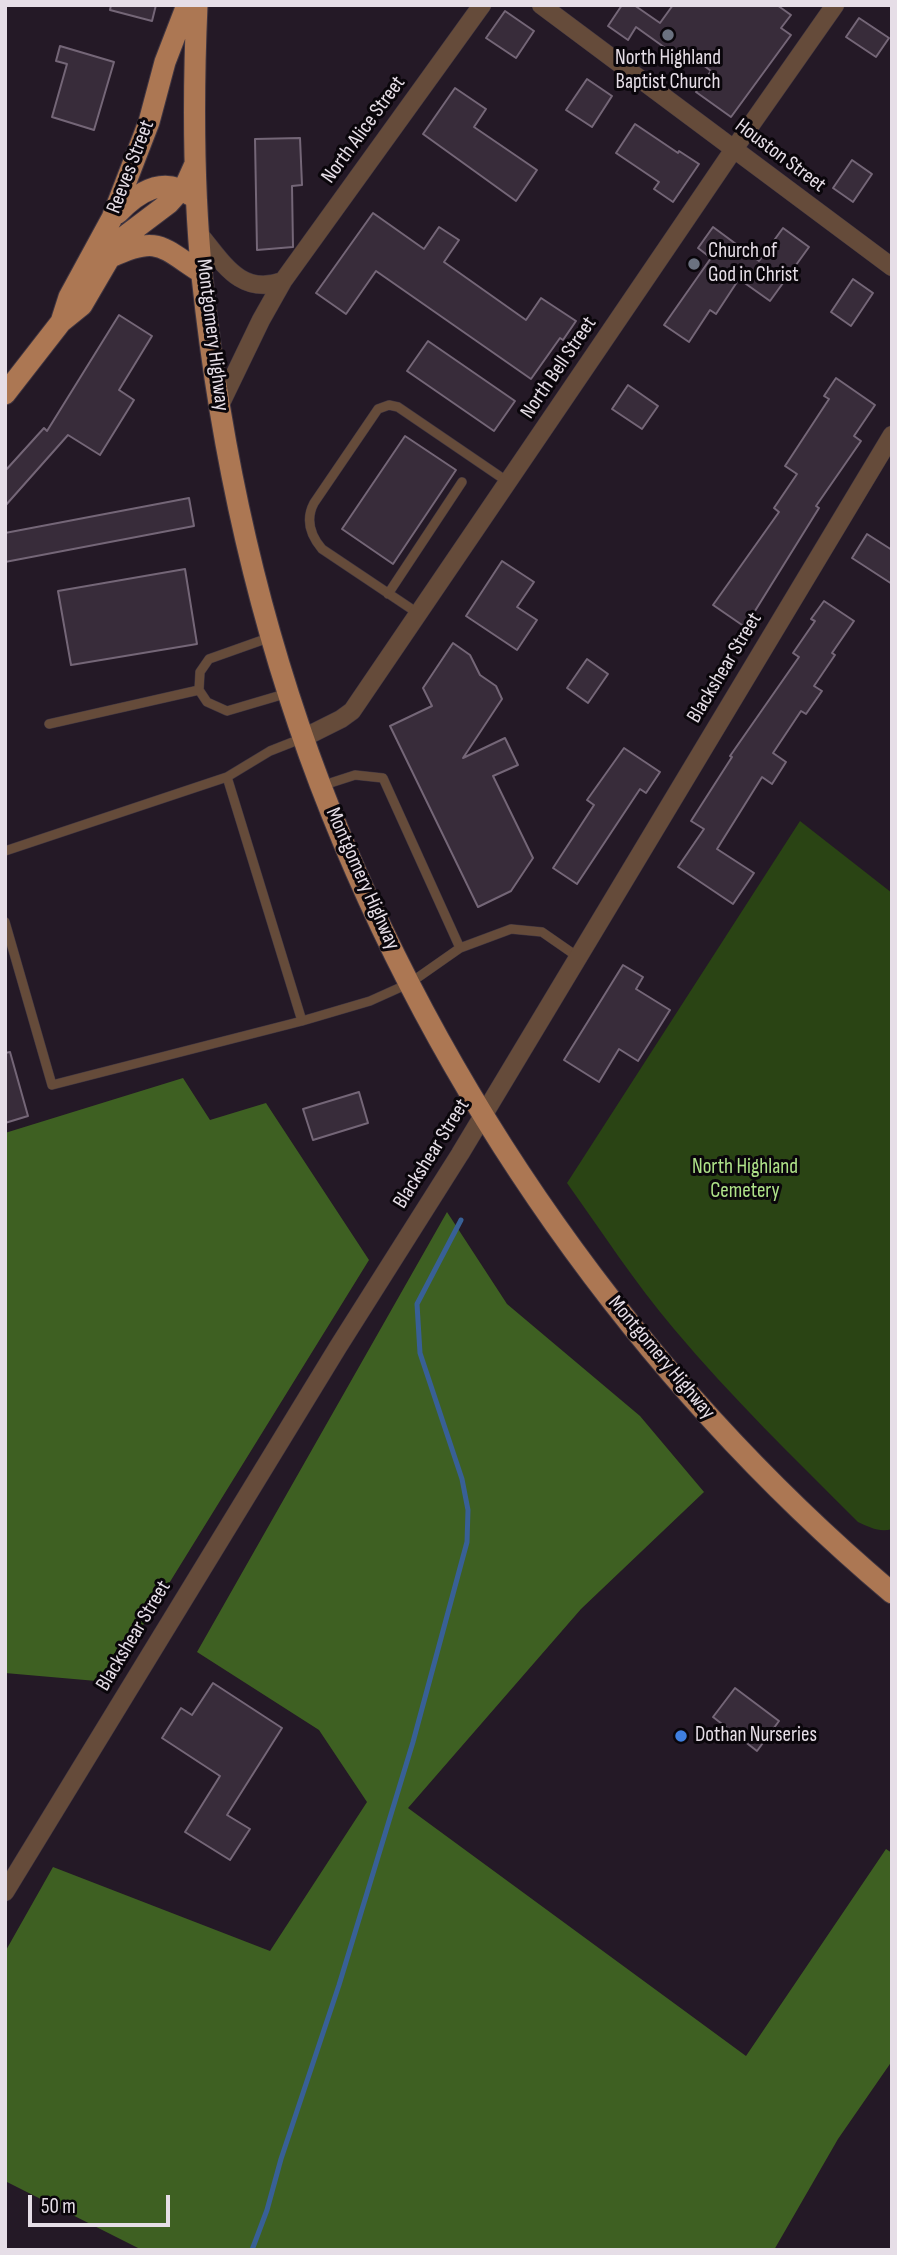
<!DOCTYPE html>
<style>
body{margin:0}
#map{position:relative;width:897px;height:2255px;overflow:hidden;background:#241926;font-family:"Sofia Sans Condensed",sans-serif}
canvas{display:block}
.frame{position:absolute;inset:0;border:7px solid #e6dee7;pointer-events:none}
.scale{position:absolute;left:28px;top:2195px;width:142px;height:32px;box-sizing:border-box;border:4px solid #e6dee7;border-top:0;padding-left:9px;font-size:21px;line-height:24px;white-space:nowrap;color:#e6dee7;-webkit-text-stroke:5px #0a060b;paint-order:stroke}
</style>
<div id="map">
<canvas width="897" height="2255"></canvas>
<div class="frame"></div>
<div class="scale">50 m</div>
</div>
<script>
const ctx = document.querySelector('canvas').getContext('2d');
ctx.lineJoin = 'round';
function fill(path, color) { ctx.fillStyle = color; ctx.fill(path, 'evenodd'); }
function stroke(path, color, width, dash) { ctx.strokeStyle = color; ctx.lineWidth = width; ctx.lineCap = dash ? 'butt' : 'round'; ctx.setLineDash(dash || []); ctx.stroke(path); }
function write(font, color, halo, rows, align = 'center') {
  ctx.font = font + ' "Sofia Sans Condensed",sans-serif'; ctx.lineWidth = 6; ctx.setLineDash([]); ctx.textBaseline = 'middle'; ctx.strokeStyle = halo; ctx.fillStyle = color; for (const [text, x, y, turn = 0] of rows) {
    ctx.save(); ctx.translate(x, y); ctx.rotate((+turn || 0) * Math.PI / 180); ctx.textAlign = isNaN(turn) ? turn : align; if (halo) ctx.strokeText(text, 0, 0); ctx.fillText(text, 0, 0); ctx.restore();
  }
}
const green = new Path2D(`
 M 800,821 L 892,893 L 892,1529 C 880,1533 869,1527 858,1522 C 795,1459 731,1397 674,1329 C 635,1283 602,1232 567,1183 Z`);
const forest = new Path2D(`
 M 183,1078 L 210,1120 L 266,1103 L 369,1260 L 108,1682 L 5,1673 L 5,1133 Z
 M 447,1212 L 507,1304 L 640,1416 L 704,1492 L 581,1609 L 408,1808 L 746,2056 L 886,1849 L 892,1853 L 892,2061 L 838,2139 L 774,2250 L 142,2250 L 5,2181 L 5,1952 L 53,1867 L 270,1951 L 367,1802 L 319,1730 L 197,1652 Z`);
const stream = new Path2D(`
 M 252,2250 L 267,2210 L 281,2159 L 339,1985 L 413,1742 L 467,1542 L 468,1510 L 462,1479 L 420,1353 L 417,1304 L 461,1220`);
const building = new Path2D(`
 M 111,5 L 156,5 L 152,21 L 110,10 Z
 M 622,5 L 634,5 L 660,23 L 673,5 L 777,5 L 791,15 L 781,28 L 791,35 L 731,117 L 696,92 L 711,71 L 687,53 L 682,60 L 636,27 L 628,40 L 608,26 Z
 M 505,11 L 534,31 L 516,58 L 486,38 Z
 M 859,18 L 889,38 L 876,57 L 846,37 Z
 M 60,46 L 114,62 L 94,130 L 52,117 L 67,64 L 56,61 Z
 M 587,79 L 612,96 L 592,127 L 566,110 Z
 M 455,88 L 486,109 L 474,127 L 537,170 L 516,201 L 423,134 Z
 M 635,124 L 678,153 L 679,151 L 699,164 L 673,202 L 654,189 L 659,182 L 616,153 Z
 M 300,138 L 302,185 L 292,186 L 293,247 L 257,250 L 255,139 Z
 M 852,160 L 872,174 L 853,202 L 833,188 Z
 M 373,213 L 424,249 L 439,227 L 459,240 L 444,262 L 526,320 L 541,298 L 576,321 L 563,340 L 560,338 L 531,379 L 376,271 L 346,314 L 316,293 Z
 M 713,227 L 759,261 L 783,228 L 809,247 L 770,301 L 739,279 L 716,314 L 710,310 L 689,342 L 664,325 L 711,258 L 698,248 Z
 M 853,279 L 873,293 L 851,326 L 831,312 Z
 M 119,315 L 152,336 L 119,390 L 134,400 L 100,455 L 68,435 L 5,506 L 5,471 L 44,428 L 47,431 Z
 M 428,341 L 515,401 L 494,431 L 407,371 Z
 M 836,378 L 875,405 L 854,436 L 861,441 L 816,506 L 819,508 L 745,627 L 713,605 L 779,512 L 774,508 L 797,474 L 785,466 L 829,399 L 824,396 Z
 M 628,385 L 658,406 L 642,429 L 612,409 Z
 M 405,436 L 456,470 L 393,564 L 342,529 Z
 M 189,498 L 194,526 L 5,562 L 5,533 Z
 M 867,534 L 892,550 L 892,584 L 852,558 Z
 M 502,561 L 534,582 L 517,607 L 537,620 L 517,650 L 466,616 Z
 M 185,569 L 197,644 L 71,665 L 58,591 Z
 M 824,601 L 854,621 L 832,653 L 835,655 L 814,686 L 822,691 L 806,714 L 801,711 L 773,753 L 786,762 L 772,784 L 762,777 L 717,849 L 754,873 L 733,904 L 678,867 L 704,829 L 691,821 L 732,757 L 730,756 L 799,657 L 793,653 L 815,621 L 811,619 Z
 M 453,643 L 470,655 L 480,675 L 496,686 L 502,699 L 463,758 L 505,738 L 518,765 L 493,776 L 533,858 L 511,891 L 478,907 L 390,726 L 432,706 L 423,688 Z
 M 587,659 L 608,674 L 588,703 L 567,688 Z
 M 624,748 L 660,772 L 646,793 L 640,789 L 577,884 L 553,868 L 594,805 L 587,800 Z
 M 623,965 L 643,977 L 636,989 L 670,1010 L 638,1061 L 619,1049 L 599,1082 L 564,1060 Z
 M 10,1052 L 28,1116 L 5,1123 L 5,1053 Z
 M 359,1092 L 368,1123 L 313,1140 L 303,1109 Z
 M 213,1683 L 282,1728 L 227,1815 L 250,1829 L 230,1860 L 185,1832 L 220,1776 L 162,1738 L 181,1708 L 192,1715 Z
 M 735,1688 L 779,1721 L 757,1751 L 713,1717 Z`);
const service = new Path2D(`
 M 388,594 L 462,482
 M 419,614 L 322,549 C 311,536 305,520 314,503 L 378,409 L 389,405 L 398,407 L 508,482
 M 199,690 L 207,702 L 227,711 L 288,693
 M 49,724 L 199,690 L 200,672 L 209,659 L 271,637
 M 227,777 L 302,1021
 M 5,851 L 227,777 L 270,751 L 303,738
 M 5,922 L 52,1085 L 302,1021 L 370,1001 L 410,983 L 460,948 L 383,778 L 355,775 L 321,786
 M 460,948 L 511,929 L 542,932 L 578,957`);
const minor = new Path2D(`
 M 541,5 L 892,267
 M 200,235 C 224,264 241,296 283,281
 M 220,405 L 261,320 L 283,281 L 482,5
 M 303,738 L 341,719 L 352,711 L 734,149 L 835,5
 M 5,1892 L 338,1347 L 460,1154 L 892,435`);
const primary = new Path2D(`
 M 197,5 C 193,95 193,186 202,276 C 220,448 258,621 320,784 C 439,1095 637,1377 892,1593
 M 118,213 C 138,192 163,176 190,195
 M 111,257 C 159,235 161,247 202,273
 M 61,322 L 82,305 L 120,240 L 169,203 L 186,184 L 195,164
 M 5,394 L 61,322 L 69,297 L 112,218 L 149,122 L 165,62 L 187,5`);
const markers = [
 [668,35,7,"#6b7280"],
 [694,264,7,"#6b7280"],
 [681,1736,7,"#3f7fe0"]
];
const poiNames = [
 ["North Highland",668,59,"center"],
 ["Baptist Church",668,83,"center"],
 ["Church of",708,252],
 ["God in Christ",708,276],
 ["Dothan Nurseries",695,1736]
];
const streetNames = [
 ["North Alice Street",364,130,-54],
 ["Houston Street",780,156,37],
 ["Reeves Street",131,167,-69],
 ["Montgomery Highway",212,335,83],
 ["North Bell Street",559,368,-56],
 ["Blackshear Street",725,668,-59],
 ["Montgomery Highway",362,879,66],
 ["Blackshear Street",432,1154,-58],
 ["Montgomery Highway",661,1358,50],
 ["Blackshear Street",134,1636,-59]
];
const parkNames = [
 ["North Highland",745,1168],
 ["Cemetery",745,1192]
];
fill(green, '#2a4414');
fill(forest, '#3e6022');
stroke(stream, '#386096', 5);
fill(building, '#382c3a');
stroke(building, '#746677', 2);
stroke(service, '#3f3541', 10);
stroke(minor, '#3f3541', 19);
stroke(primary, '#3f3541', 23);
stroke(service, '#654b3a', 9);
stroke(minor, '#654b3a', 18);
stroke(primary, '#ac7753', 21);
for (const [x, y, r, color] of markers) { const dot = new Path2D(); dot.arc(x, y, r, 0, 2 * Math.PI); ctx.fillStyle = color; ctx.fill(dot); stroke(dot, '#0a060b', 2.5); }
write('21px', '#e6dee7', '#0a060b', poiNames, 'left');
write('21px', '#e6dee7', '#0a060b', streetNames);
write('21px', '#afe289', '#0a060b', parkNames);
</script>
